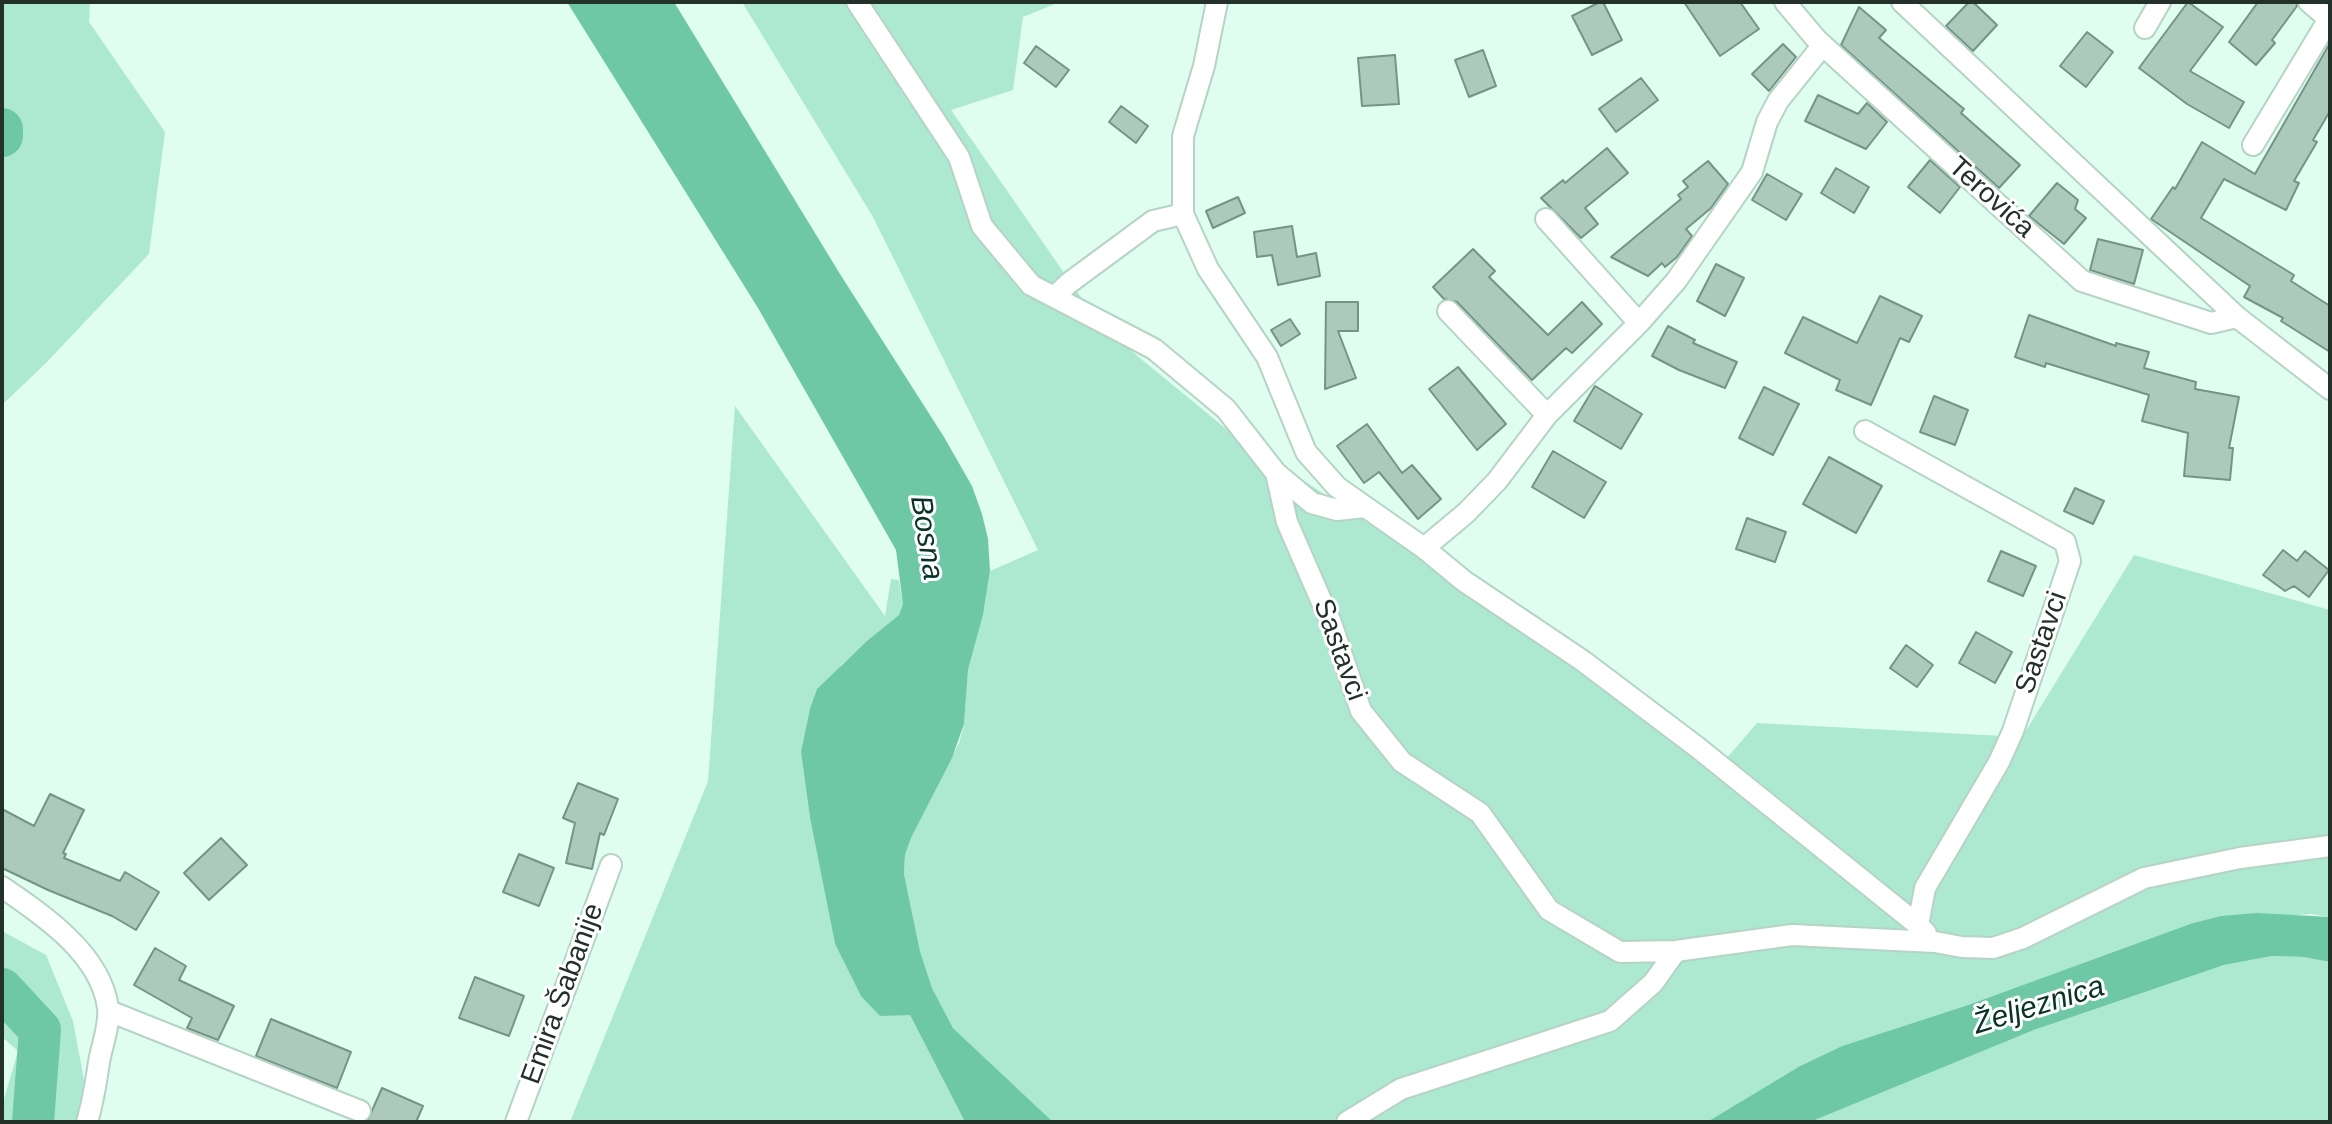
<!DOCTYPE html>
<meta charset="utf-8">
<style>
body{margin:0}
#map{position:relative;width:2332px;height:1124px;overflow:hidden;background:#dffef0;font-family:Helvetica,sans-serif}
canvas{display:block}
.frame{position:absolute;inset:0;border:4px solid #24312b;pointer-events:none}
</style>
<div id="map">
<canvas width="2332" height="1124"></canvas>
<div class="frame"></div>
</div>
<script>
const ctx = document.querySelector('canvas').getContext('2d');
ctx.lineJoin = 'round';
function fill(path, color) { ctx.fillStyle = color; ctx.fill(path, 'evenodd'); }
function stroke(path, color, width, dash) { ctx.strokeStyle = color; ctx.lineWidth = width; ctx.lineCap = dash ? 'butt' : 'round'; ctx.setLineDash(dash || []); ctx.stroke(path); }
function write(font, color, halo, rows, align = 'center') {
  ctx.font = font + ' Helvetica,sans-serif'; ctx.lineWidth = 6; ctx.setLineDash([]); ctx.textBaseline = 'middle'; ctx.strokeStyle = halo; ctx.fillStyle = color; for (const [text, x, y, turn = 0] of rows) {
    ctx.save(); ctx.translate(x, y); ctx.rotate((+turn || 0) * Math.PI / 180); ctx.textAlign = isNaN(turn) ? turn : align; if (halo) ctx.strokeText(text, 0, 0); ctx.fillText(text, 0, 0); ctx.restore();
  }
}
const green = new Path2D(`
 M 2,2 L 90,2 L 89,22 L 165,132 L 149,254 L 46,363 L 2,405 Z
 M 742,2 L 1060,2 L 1023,17 L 1013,90 L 951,110 L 1101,326 L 1230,432 L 1726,759 L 1757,723 L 2022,737 L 2134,555 L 2330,610 L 2330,917 L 2311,914 L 2190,924 L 1968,1005 L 1842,1046 L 1800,1066 L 1707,1122 L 1053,1122 L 953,1028 L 932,988 L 920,951 L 904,874 L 905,855 L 911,838 L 959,743 L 964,724 L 968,670 L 983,615 L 990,571 L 1038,550 L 873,217 Z
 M 735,406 L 885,616 L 891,579 L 899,580 L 903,604 L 899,615 L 841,665 L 801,752 L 810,818 L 835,944 L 861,996 L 910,1015 L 965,1122 L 570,1122 L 708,781 Z
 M 2,931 L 46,955 L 73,1021 L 87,1096 L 78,1122 L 2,1122 L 2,1106 L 18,1051 L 2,1037 Z
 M 2272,956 L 2303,957 L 2330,962 L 2330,1122 L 1810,1122 L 2034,1030 L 2224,965 Z`);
const water = new Path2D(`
 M 567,2 L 674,2 L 840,274 L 944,437 L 972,486 L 982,514 L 988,539 L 990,571 L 983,615 L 968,670 L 964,724 L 952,758 L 911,838 L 905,855 L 904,874 L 920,951 L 932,988 L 953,1028 L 1053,1122 L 965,1122 L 910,1015 L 880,1016 L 861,996 L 835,944 L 810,818 L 801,752 L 810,709 L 817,689 L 867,641 L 899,615 L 903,604 L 896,550 L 758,308 Z
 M 2257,913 L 2330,917 L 2330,962 L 2303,957 L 2272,956 L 2224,965 L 2034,1030 L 1810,1122 L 1707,1122 L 1800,1066 L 1842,1046 L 1968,1005 L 2190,924 L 2221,916 Z`);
const river = new Path2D(`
 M 2,129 L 2,136
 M 2,989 L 40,1030 L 33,1122`);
const building = new Path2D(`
 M 1600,2 L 1603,2 L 1622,40 L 1592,55 L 1572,16 Z
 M 1684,2 L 1740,2 L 1759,29 L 1720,56 Z
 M 1969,2 L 1973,2 L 1997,25 L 1973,51 L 1946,26 Z
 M 2188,2 L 2223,27 L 2190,71 L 2244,102 L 2229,128 L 2187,104 L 2139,68 Z
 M 2258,2 L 2296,2 L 2297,6 L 2272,40 L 2275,43 L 2256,65 L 2229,42 Z
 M 1859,7 L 1886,30 L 1879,38 L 1964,109 L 1961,113 L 2020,165 L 1999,188 L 1841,45 Z
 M 2087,32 L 2113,52 L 2086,87 L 2060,66 Z
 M 2330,43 L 2330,111 L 2313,140 L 2317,142 L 2294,181 L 2299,183 L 2286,210 L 2224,179 L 2201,218 L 2294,275 L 2291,281 L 2330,306 L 2330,352 L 2281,321 L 2283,318 L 2244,297 L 2250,286 L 2151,219 L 2173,187 L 2175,189 L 2202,142 L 2255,174 Z
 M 1783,44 L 1796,57 L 1769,91 L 1752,74 Z
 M 1036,46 L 1069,70 L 1056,87 L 1024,63 Z
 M 1483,50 L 1496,86 L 1469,97 L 1455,60 Z
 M 1395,55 L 1399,104 L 1362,106 L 1358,58 Z
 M 1641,78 L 1658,100 L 1616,132 L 1599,109 Z
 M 1818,95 L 1858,114 L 1867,103 L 1887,122 L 1866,149 L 1805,121 Z
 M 1121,106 L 1148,126 L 1136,143 L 1109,122 Z
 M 1607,148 L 1628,173 L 1585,208 L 1598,224 L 1581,238 L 1541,198 L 1563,180 L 1565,183 Z
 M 1930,160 L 1960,187 L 1940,213 L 1908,187 Z
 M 1708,161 L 1728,184 L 1711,208 L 1686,229 L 1692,236 L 1677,257 L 1665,267 L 1662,263 L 1648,276 L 1611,257 L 1681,199 L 1678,195 L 1688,187 L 1683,181 Z
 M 1836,168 L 1869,187 L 1854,213 L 1821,193 Z
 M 1767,174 L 1802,194 L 1786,220 L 1752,200 Z
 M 2057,183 L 2078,200 L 2075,209 L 2086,218 L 2064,244 L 2029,216 Z
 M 1238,197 L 1245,213 L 1213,228 L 1206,211 Z
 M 1292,226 L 1297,257 L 1316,253 L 1320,276 L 1278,285 L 1272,255 L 1257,257 L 1254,232 Z
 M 2098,239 L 2143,250 L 2134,284 L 2090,270 Z
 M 1473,249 L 1495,271 L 1489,277 L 1548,335 L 1582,302 L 1602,324 L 1572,353 L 1566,348 L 1532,380 L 1457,302 L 1444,299 L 1433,287 Z
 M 1716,264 L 1744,278 L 1725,316 L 1697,301 Z
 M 1880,296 L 1922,316 L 1909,342 L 1900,338 L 1871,405 L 1836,390 L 1840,380 L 1785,353 L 1803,317 L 1857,343 Z
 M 1326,302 L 1358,302 L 1358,331 L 1338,331 L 1356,378 L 1325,389 Z
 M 2029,315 L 2116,346 L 2116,343 L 2149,352 L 2144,368 L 2196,382 L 2195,389 L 2239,397 L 2229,448 L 2233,448 L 2230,480 L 2184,476 L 2188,433 L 2142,421 L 2149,395 L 2046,363 L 2045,367 L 2015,357 Z
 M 1290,319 L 1300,334 L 1281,346 L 1271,330 Z
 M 1668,326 L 1695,340 L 1693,343 L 1737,362 L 1725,388 L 1679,370 L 1652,356 Z
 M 1458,367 L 1506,424 L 1477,450 L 1429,389 Z
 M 1595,386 L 1642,414 L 1621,449 L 1574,421 Z
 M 1764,387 L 1799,404 L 1773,455 L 1739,438 Z
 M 1934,396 L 1968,410 L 1955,445 L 1920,432 Z
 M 1367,424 L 1402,473 L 1412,465 L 1441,499 L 1418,519 L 1379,472 L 1364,483 L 1337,446 Z
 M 1553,451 L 1606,482 L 1584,518 L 1532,487 Z
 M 1829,457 L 1882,486 L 1856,533 L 1803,504 Z
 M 2075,488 L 2104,501 L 2093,524 L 2064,511 Z
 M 1747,518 L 1786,532 L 1775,562 L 1736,549 Z
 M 2283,550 L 2297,561 L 2305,551 L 2329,570 L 2309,597 L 2294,586 L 2285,591 L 2263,575 Z
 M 2001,551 L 2036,566 L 2023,596 L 1988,581 Z
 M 1976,632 L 2012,652 L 1995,683 L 1959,663 Z
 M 1906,645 L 1933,665 L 1917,687 L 1890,668 Z
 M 578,783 L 618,799 L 604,835 L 600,833 L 592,869 L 566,863 L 575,823 L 563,818 Z
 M 50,794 L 84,810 L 63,853 L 66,854 L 64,858 L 120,881 L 125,872 L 159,892 L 136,930 L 112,916 L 48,890 L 2,868 L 2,809 L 34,826 Z
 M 221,838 L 247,865 L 209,900 L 184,873 Z
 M 519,854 L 554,868 L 539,906 L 503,892 Z
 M 155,948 L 186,966 L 179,980 L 234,1006 L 218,1040 L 187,1028 L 192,1018 L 134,985 Z
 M 475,977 L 524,996 L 509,1036 L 459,1018 Z
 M 271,1019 L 351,1052 L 337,1088 L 256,1056 Z
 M 382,1088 L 423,1106 L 416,1122 L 367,1122 Z`);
const minor = new Path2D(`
 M 857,2 L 959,157 L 982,226 L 1031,285 L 1154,349 L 1226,409 L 1276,473 L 1312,503 L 1337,510 L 1365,507
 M 1217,2 L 1204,66 L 1183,136 L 1183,214 L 1208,269 L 1267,357 L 1306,452 L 1337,487 L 1424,548 L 1464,581 L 1583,661 L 1697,747 L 1918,925
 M 1785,2 L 1817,40 L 2082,281 L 2211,323 L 2237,317
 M 1902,2 L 2237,317 L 2330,389
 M 2309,2 L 2330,20
 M 2145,28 L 2160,2
 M 2253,145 L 2329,19
 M 1546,219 L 1639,323
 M 1054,297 L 1069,283 L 1153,221 L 1183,214
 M 1448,311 L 1547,415
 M 1865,431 L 2065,542 L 2070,561 L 2013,731 L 1999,762 L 1925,888 L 1918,925 L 1926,933
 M 1276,473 L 1287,522 L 1331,623 L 1361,711 L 1402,762 L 1480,813 L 1549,910 L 1620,952 L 1676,951 L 1792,935 L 1935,942 L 1962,947 L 1993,948 L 2023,938 L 2144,878 L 2240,858 L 2330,846
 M 1424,548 L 1466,513 L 1497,481 L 1547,415 L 1639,323 L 1676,281 L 1752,172 L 1767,122 L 1778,101 L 1823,45
 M 2,887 C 43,915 101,954 108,1008 C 110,1025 102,1045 99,1062 C 96,1083 93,1102 87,1122
 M 109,1011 L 360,1111
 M 516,1122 L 611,865
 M 1347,1122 L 1401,1089 L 1610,1021 L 1653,983 L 1676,951`);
const streetNames = [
 ["Terovića",1991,198,42],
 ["Sastavci",2042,643,-71],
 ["Sastavci",1339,650,70],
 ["Emira Šabanije",563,994,-70]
];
const waterNames = [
 ["Bosna",926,538,81],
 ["Željeznica",2039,1006,-17]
];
fill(green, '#ade9d0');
fill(water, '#6ec8a6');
stroke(river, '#6ec8a6', 42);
fill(building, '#abcabc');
stroke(building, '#769386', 2);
stroke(minor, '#b5d3c6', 24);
stroke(minor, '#fff', 20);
write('28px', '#24312b', '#fff', streetNames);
write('italic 30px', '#093326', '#fff', waterNames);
</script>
